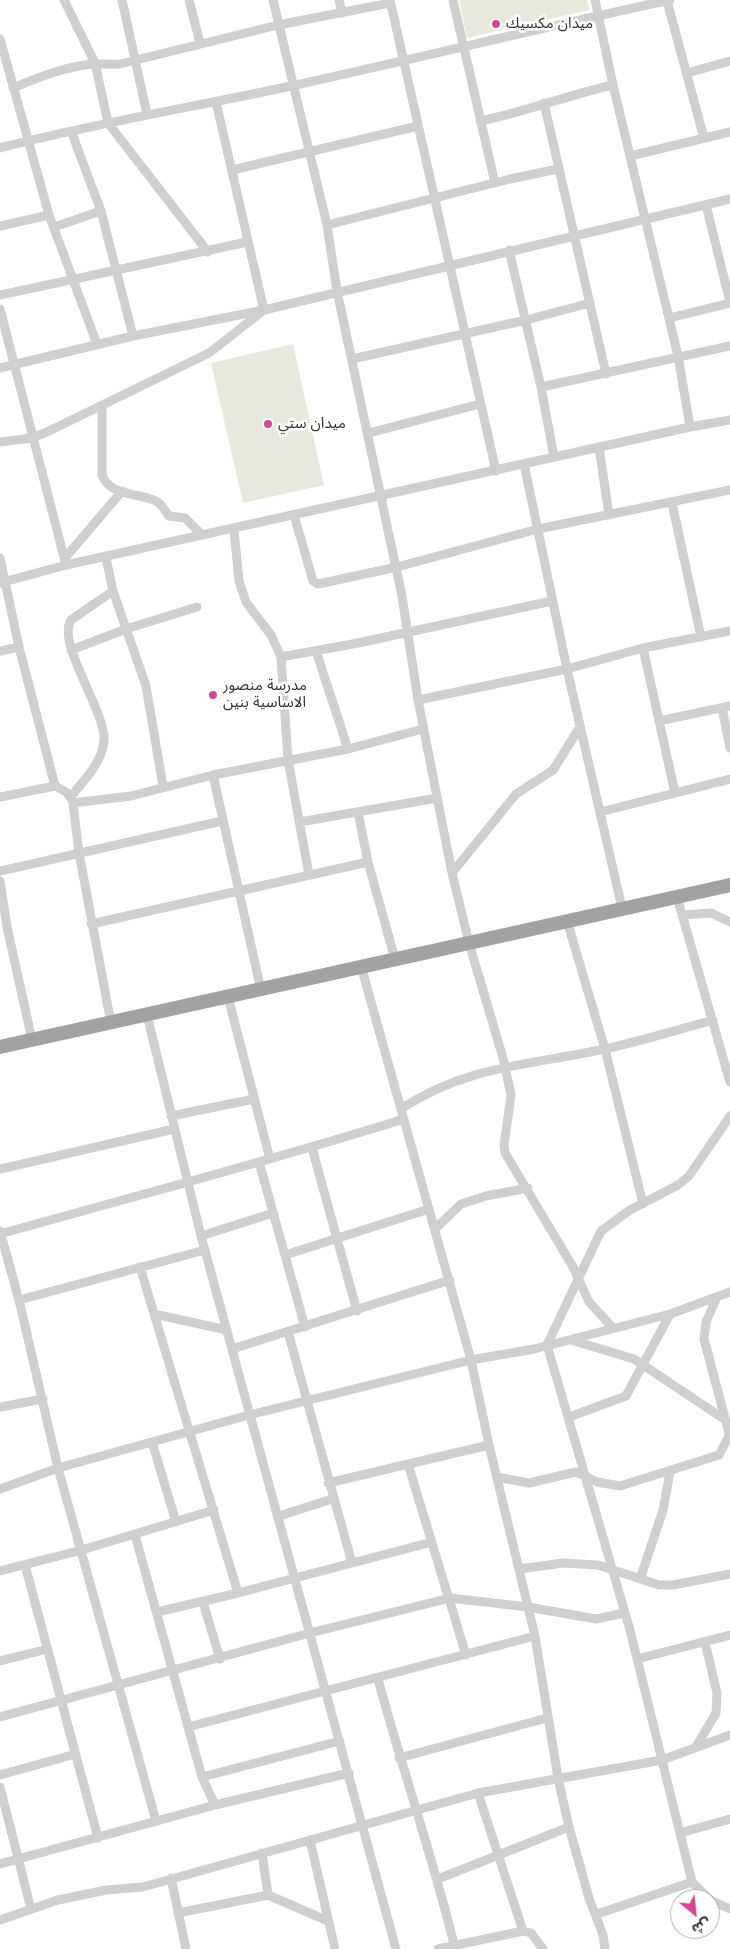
<!DOCTYPE html>
<meta charset="utf-8">
<style>
body{margin:0}
#map{position:relative;width:730px;height:1949px;overflow:hidden;background:#fff;font-family:Helvetica,"Noto Sans Arabic",sans-serif}
canvas{display:block}
.north{position:absolute;left:670px;top:1889px;width:50px;height:50px;box-sizing:border-box;background:#fff;border:1px solid #adadad;border-radius:50%;rotate:152deg;font-size:14px;font-weight:700;line-height:20px;text-align:center;color:#323232}
.north::after{content:'';display:block;margin:auto;width:18px;height:22px;background:#d94492;clip-path:polygon(50% 0,100% 100%,50% 72%,0 100%)}
</style>
<div id="map">
<canvas width="730" height="1949"></canvas>
<div class="north">ش</div>
</div>
<script>
const ctx = document.querySelector('canvas').getContext('2d');
ctx.lineJoin = 'round';
function fill(path, color) { ctx.fillStyle = color; ctx.fill(path, 'evenodd'); }
function stroke(path, color, width, dash) { ctx.strokeStyle = color; ctx.lineWidth = width; ctx.lineCap = dash ? 'butt' : 'round'; ctx.setLineDash(dash || []); ctx.stroke(path); }
function write(font, color, halo, rows, align = 'center') {
  ctx.font = font + ' Helvetica,"Noto Sans Arabic",sans-serif'; ctx.lineWidth = 5; ctx.setLineDash([]); ctx.textBaseline = 'middle'; ctx.strokeStyle = halo; ctx.fillStyle = color; for (const [text, x, y, turn = 0] of rows) {
    ctx.save(); ctx.translate(x, y); ctx.rotate((+turn || 0) * Math.PI / 180); ctx.textAlign = isNaN(turn) ? turn : align; if (halo) ctx.strokeText(text, 0, 0); ctx.fillText(text, 0, 0); ctx.restore();
  }
}
const green = new Path2D(`
 M 459,0 L 587,0 L 589,10 L 467,38 Z
 M 293,344 L 324,485 L 243,503 L 211,363 Z`);
const minor = new Path2D(`
 M 64,0 L 95,63 L 108,123 L 208,252
 M 122,0 L 147,114
 M 189,0 L 200,43
 M 273,0 L 327,225 L 337,291 L 402,596 L 418,700 L 452,873 L 469,943 L 503,1058 L 511,1095 L 504,1145 L 505,1153 L 573,1267 L 589,1302 L 613,1328
 M 339,0 L 342,13
 M 390,0 L 496,471
 M 453,0 L 495,183
 M 595,0 L 613,85 L 678,356 L 690,427
 M 667,1 L 704,138
 M 0,39 L 49,215 L 97,344
 M 687,73 L 730,61
 M 13,88 C 39,77 64,67 92,64 C 102,63 110,65 120,64 L 278,25 L 390,3
 M 544,103 L 606,374
 M 480,121 C 525,112 568,95 613,85
 M 71,131 L 101,211 L 133,336
 M 0,148 C 96,123 194,107 291,86 C 418,58 544,27 670,0
 M 630,156 L 730,132
 M 232,170 L 418,126
 M 706,205 L 730,302
 M 327,225 L 510,179 L 558,169
 M 0,226 L 49,215
 M 54,227 L 101,211
 M 509,250 L 541,387 L 554,457
 M 0,295 L 247,242
 M 0,309 L 66,565
 M 669,318 L 730,303
 M 352,359 L 526,320 L 590,303
 M 0,368 L 133,336 L 264,310 L 730,199
 M 541,387 L 730,346
 M 102,405 L 102,475 C 110,497 138,492 156,501 C 162,504 165,511 169,516 L 185,518 L 202,535
 M 369,433 L 480,404
 M 0,442 L 32,438 L 47,432 L 209,353 L 264,310 L 216,102
 M 599,447 L 609,515
 M 524,464 L 567,669 L 622,908
 M 672,503 L 701,637
 M 294,515 L 313,581 L 318,584 L 397,567 L 538,529 L 730,490
 M 234,530 L 239,581 L 246,602 L 271,635 L 281,657 L 288,760 L 309,875
 M 0,558 L 19,647 L 55,786 C 65,791 70,793 73,803 L 79,853 L 111,1023
 M 65,558 L 122,491
 M 106,558 L 113,591 L 146,686 L 163,786
 M 0,583 L 66,565 L 690,427 L 730,420
 M 643,648 L 675,793
 M 71,650 L 126,629 L 197,607
 M 0,651 L 19,647
 M 316,651 L 348,749
 M 281,657 L 358,643 L 552,601
 M 418,700 L 567,669 L 643,648 L 730,631
 M 722,708 L 730,748
 M 659,721 L 730,706
 M 213,775 L 261,990
 M 71,796 C 84,781 103,761 104,740 C 106,712 56,643 71,620 L 113,591
 M 0,797 L 55,786
 M 73,803 L 131,796 L 213,775 L 348,749 L 423,729
 M 358,812 L 368,862 L 395,959
 M 600,812 L 730,779
 M 300,822 L 437,798
 M 0,871 L 222,821
 M 452,873 L 516,794 L 553,770 L 580,727
 M 0,881 L 7,927 L 32,1040
 M 677,897 L 730,1082
 M 682,915 L 711,913 L 730,922
 M 567,921 L 605,1049 L 643,1204
 M 91,924 L 368,862
 M 361,966 L 471,1360 L 489,1445 L 535,1636 L 558,1778 L 569,1827 L 589,1898 L 603,1935 L 605,1949
 M 228,997 L 270,1159
 M 147,1015 L 201,1236 L 396,1949
 M 401,1109 C 467,1065 531,1065 605,1049 C 641,1041 677,1030 713,1020
 M 171,1116 L 254,1099
 M 312,1148 L 357,1311
 M 259,1162 L 305,1327
 M 0,1169 L 174,1129
 M 435,1229 L 461,1204 L 486,1196 L 528,1188
 M 0,1231 L 19,1300 L 58,1468 L 156,1821
 M 0,1234 C 135,1196 270,1161 404,1119
 M 201,1236 L 273,1213
 M 285,1255 L 429,1209
 M 140,1267 L 238,1593
 M 717,1297 L 706,1322 L 704,1339 L 730,1437
 M 19,1300 L 205,1250
 M 154,1314 L 227,1330
 M 288,1332 L 352,1563
 M 571,1340 L 634,1359 L 724,1419
 M 232,1349 L 450,1280
 M 0,1407 L 43,1399
 M 569,1417 L 626,1396 L 670,1314
 M 152,1442 L 176,1522
 M 408,1464 L 466,1655
 M 497,1477 L 529,1483 L 576,1472 L 597,1482 L 620,1486 L 719,1455 L 730,1434
 M 328,1483 L 489,1445
 M 0,1489 L 58,1468 L 249,1415 L 471,1360 L 534,1349 L 670,1314 L 730,1292
 M 279,1516 L 332,1499
 M 135,1535 L 202,1777 L 215,1805
 M 25,1565 L 98,1838
 M 519,1569 L 563,1563 L 598,1565 L 659,1585 L 673,1585 L 730,1574
 M 0,1571 L 82,1550 L 214,1510
 M 640,1579 L 663,1510 L 670,1472
 M 203,1602 L 220,1659
 M 157,1612 L 238,1593 L 432,1542
 M 637,1659 L 730,1635
 M 0,1661 L 48,1649
 M 378,1679 C 402,1768 432,1855 454,1944
 M 0,1717 L 310,1633 L 450,1598 L 528,1607 L 596,1619 L 624,1613
 M 188,1727 L 535,1636
 M 696,1747 L 716,1713 L 717,1693 L 705,1642
 M 399,1758 L 547,1718
 M 0,1775 L 76,1754
 M 202,1777 L 340,1741
 M 0,1787 L 31,1909
 M 478,1793 L 523,1931
 M 680,1833 L 730,1819
 M 310,1840 L 335,1949
 M 0,1864 L 215,1805 L 349,1773
 M 171,1878 L 186,1949
 M 438,1879 L 569,1827
 M 268,1895 L 328,1921
 M 709,1899 L 692,1882 L 630,1630 L 547,1345 L 601,1231 L 630,1210 L 678,1185 L 689,1176 L 730,1116
 M 710,1900 L 730,1909
 M 178,1913 L 268,1895 L 262,1853
 M 597,1914 L 692,1882
 M 0,1920 L 58,1900 L 106,1890 L 143,1887 L 478,1793 L 662,1760 L 730,1735
 M 438,1949 L 523,1931 L 531,1933 L 543,1949`);
const trunk = new Path2D(`
 M 0,1047 L 730,885`);
const markers = [
 [496,24,5,"#d94492"],
 [268,424,5,"#d94492"],
 [213,695,5,"#d94492"]
];
const poiNames = [
 ["ميدان مكسيك",506,24],
 ["ميدان ستي",278,424],
 ["مدرسة منصور",223,686],
 ["الاساسية بنين",223,703]
];
fill(green, '#e8e9dc');
stroke(minor, '#cfcfcf', 9);
stroke(trunk, '#a2a2a2', 14);
for (const [x, y, r, color] of markers) { const dot = new Path2D(); dot.arc(x, y, r, 0, 2 * Math.PI); ctx.fillStyle = color; ctx.fill(dot); stroke(dot, '#fff', 2); }
write('15px', '#323232', '#fff', poiNames, 'left');
</script>
